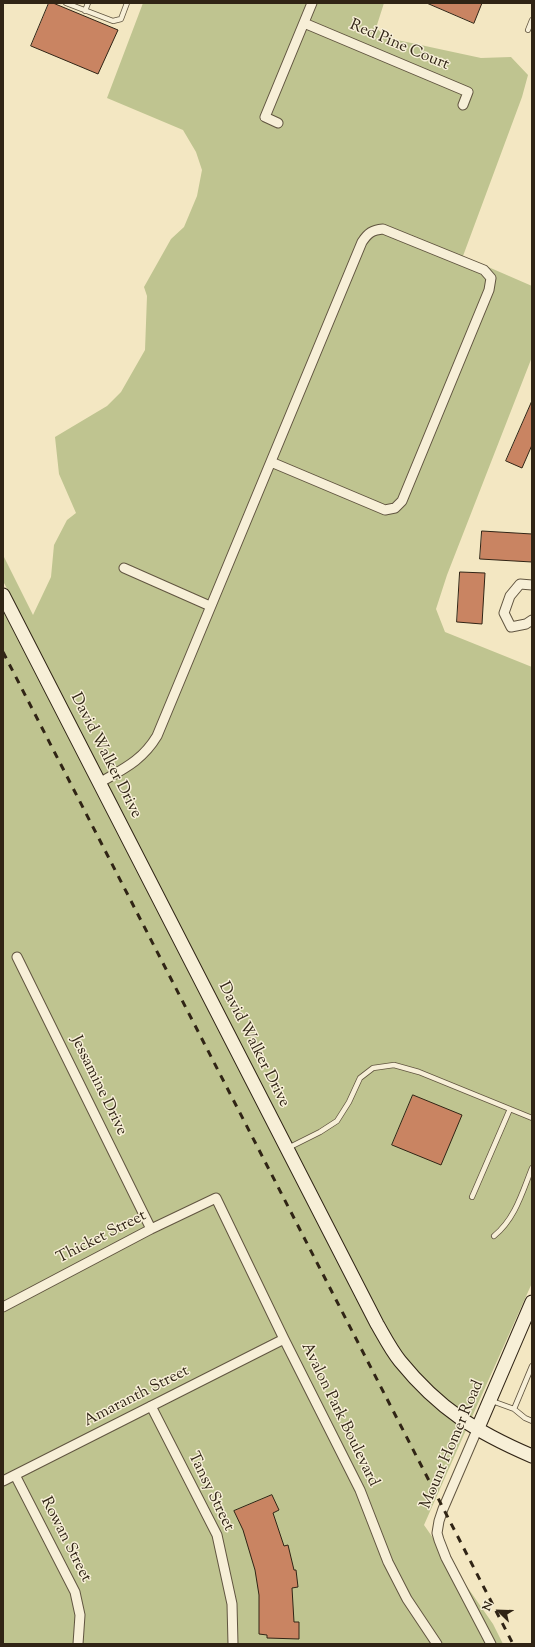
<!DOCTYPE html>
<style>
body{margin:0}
#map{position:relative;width:535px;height:1647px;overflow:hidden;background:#f3e7c2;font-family:"Sorts Mill Goudy",serif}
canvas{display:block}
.frame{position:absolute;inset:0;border:4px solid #302415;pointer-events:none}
.north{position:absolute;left:479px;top:1591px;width:40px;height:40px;-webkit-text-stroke:3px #f7efd7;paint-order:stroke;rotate:293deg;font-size:11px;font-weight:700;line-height:16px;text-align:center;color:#302415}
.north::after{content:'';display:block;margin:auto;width:14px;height:18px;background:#302415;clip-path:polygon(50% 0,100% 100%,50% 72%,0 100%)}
</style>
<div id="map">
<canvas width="535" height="1647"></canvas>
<div class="frame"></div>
<div class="north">N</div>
</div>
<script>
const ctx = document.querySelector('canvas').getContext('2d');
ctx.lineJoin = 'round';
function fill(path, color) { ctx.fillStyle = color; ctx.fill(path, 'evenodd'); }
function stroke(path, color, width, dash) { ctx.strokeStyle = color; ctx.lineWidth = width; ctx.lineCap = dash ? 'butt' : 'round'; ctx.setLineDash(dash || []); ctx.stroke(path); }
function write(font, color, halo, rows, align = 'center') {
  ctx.font = font + ' "Sorts Mill Goudy",serif'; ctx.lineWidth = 3; ctx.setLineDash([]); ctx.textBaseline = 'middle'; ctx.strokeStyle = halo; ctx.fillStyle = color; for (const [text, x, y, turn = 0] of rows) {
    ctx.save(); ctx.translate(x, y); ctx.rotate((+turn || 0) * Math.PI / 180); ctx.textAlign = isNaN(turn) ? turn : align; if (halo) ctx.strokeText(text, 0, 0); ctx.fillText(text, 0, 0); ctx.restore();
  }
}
const green = new Path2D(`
 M 143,3 L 384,3 L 376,28 L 388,38 L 481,58 L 511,57 L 528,75 L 522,97 L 463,256 L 532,286 L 532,357 L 447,575 L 436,609 L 445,632 L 532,667 L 532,1283 L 471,1419 C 446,1402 422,1381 404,1356 C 396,1345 390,1333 383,1322 L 3,581 L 3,555 L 33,615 L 51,577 L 54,545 L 67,520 L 76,513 L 59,474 L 55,437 L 107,406 L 121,392 L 145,350 L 147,296 L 144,287 L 171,239 L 184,227 L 197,196 L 202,170 L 196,152 L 183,130 L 107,98 Z
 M 3,609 L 371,1327 C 378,1339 385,1352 394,1363 C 415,1390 439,1411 466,1430 L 424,1525 L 493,1624 L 503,1644 L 3,1644 Z`);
const building = new Path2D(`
 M 49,3 L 53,3 L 118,30 L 98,74 L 31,46 Z
 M 427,3 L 482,3 L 474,23 Z
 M 532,401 L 532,445 L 522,468 L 506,461 Z
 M 482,531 L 532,534 L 532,562 L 480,559 Z
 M 460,572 L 485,573 L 482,624 L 457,622 Z
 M 413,1095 L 462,1115 L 441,1165 L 392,1145 Z
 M 272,1495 L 279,1510 L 273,1513 L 284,1546 L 288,1545 L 294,1570 L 296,1570 L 298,1587 L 292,1588 L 294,1622 L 299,1622 L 299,1639 L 267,1638 L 267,1635 L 259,1634 L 259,1595 L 255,1570 L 243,1530 L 234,1511 Z`);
const lane = new Path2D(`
 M 66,3 L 113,21 L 121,19 L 127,3
 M 85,11 L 88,3
 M 528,30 L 532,20
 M 288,1148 L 320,1132 L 337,1121 L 349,1102 L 360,1078 L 373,1068 L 394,1065 L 419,1072 L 532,1118
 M 472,1197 L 510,1109
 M 494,1236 C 515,1219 522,1193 532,1168
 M 492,1401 L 514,1409 L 532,1366
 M 514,1409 L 525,1418 L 532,1421`);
const street = new Path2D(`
 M 304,23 L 468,92 L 463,105
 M 278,123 L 265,117 L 312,3
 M 124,568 L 210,606
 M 532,585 L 520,584 L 510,596 L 504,613 L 511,627 L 526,624 L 532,620
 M 99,783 C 123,769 142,761 157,736 L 362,242 C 368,233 372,230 383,229 L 484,270 L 491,278 L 489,290 L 402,501 L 395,508 L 385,510 L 271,462
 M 17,957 L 151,1229
 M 3,1307 L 151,1229 L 216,1198 L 284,1339 L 360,1490 L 388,1562 L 407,1599 L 437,1644
 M 151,1406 L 217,1535 L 232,1604 L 233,1644
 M 477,1430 L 443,1509 L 439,1521 L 437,1533 L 439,1540 L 446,1558 L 491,1644
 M 15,1475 L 75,1592 L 80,1615 L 78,1644
 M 3,1481 L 284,1339`);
const secondary = new Path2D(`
 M 3,595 L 377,1324 C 384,1336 391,1350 400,1361 C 439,1409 476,1432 532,1456
 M 477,1430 L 532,1302`);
const rail = new Path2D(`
 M 3,652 L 513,1644`);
const streetNames = [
 ["Red Pine Court",399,46,23],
 ["David Walker Drive",105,756,63],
 ["David Walker Drive",253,1045,63],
 ["Jessamine Drive",98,1086,64],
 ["Thicket Street",102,1238,-27],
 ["Amaranth Street",137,1397,-27],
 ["Avalon Park Boulevard",339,1415,64],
 ["Mount Homer Road",453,1445,-67],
 ["Tansy Street",210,1492,64],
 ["Rowan Street",65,1540,63]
];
fill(green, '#bfc490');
fill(building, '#c98462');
stroke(building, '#302415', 1);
stroke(lane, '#615540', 6);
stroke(street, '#615540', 11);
stroke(secondary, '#302415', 15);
stroke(lane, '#f7efd7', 4.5);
stroke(street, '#f7efd7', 9);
stroke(secondary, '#f7efd7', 13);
stroke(rail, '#302415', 3, [7, 7]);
write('16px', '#302415', '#f7efd7', streetNames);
</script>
